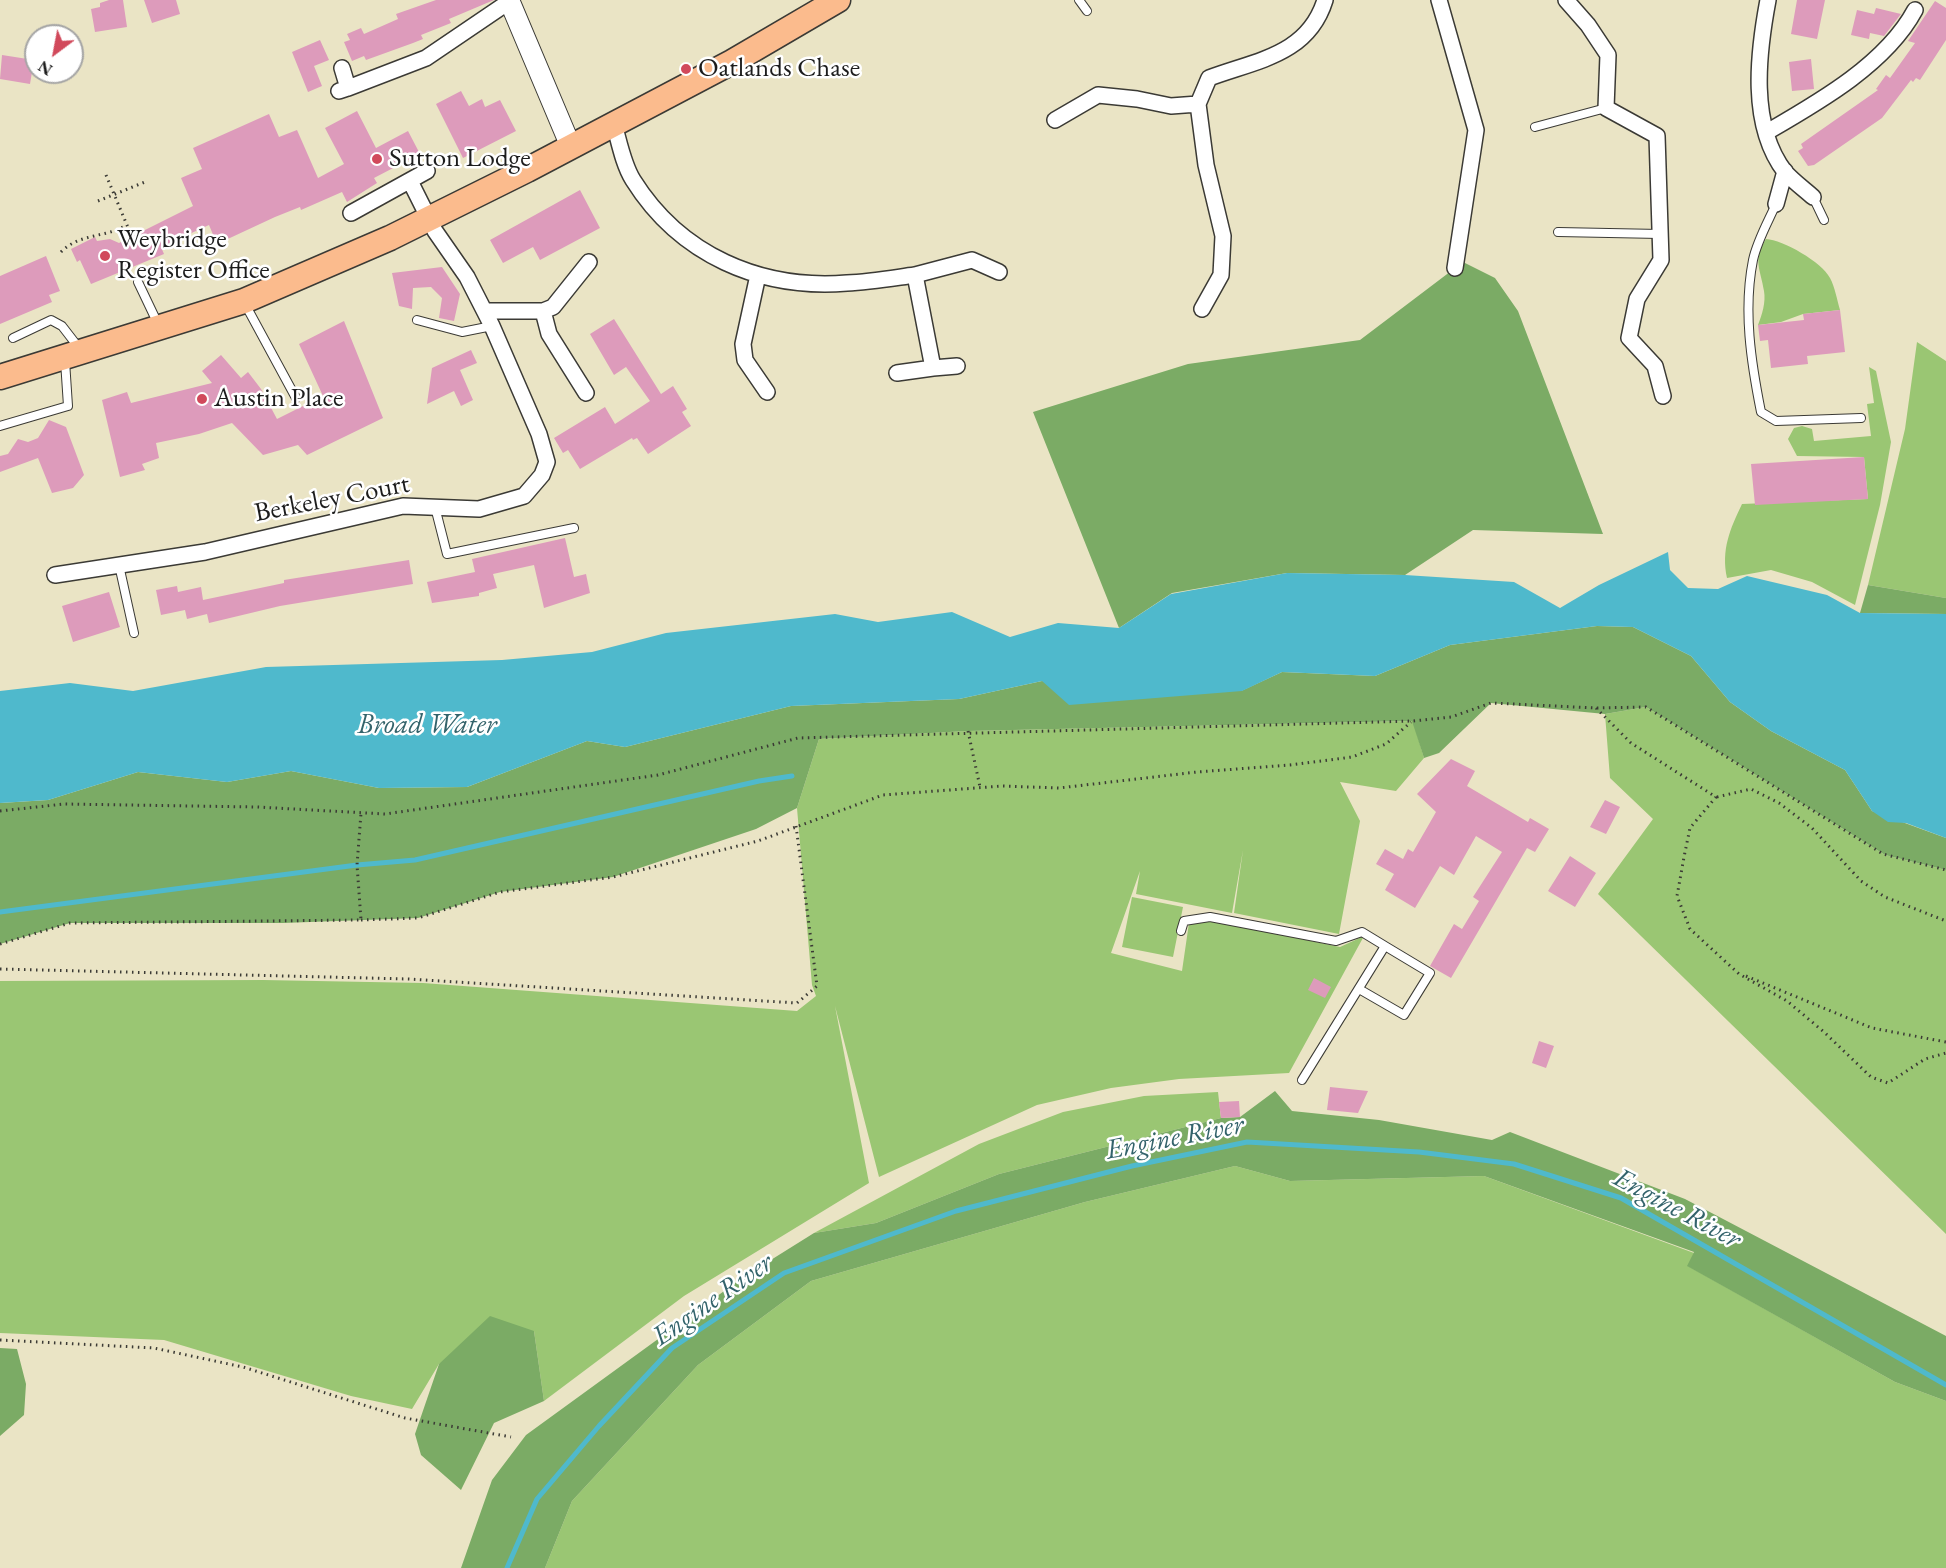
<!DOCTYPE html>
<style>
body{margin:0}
#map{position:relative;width:1946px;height:1568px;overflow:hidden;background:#eae4c5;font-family:"EB Garamond",serif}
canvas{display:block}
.north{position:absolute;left:24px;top:24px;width:60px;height:60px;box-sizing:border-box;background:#fff;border:2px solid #a4a4a4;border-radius:50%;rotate:212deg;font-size:16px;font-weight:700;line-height:24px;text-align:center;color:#1c1c1c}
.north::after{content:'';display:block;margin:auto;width:21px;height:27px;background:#d1495b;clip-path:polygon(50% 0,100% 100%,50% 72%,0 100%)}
</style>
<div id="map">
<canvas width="1946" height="1568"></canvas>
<div class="north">N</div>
</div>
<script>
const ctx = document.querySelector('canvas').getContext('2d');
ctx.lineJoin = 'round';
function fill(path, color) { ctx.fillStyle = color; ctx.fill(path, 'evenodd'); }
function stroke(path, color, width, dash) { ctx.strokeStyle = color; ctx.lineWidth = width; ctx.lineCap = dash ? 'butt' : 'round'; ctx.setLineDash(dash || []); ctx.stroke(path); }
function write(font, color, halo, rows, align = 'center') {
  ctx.font = font + ' "EB Garamond",serif'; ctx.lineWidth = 5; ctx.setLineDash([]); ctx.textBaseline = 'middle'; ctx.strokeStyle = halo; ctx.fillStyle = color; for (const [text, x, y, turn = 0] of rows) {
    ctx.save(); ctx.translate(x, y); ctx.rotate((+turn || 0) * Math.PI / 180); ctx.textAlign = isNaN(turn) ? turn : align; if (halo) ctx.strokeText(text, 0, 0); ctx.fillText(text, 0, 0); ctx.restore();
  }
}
const green = new Path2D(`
 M 1766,239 C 1783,240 1822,262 1830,278 C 1835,287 1837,300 1840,310 L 1803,314 L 1781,322 L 1758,325 C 1762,315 1766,302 1764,291 C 1761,270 1752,260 1766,239 Z
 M 1917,342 L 1946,361 L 1946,598 L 1868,585 L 1905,429 Z
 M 1869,367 L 1876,371 L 1891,442 L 1880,505 L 1855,605 L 1812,582 L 1771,570 L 1727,578 C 1721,550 1730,529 1742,504 L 1868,499 L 1864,457 L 1797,456 L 1788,439 L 1794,428 L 1802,426 L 1812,429 L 1814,441 L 1871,436 L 1867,404 L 1874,403 Z
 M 1646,707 L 1885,855 L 1946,870 L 1946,1234 L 1598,894 L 1653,819 L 1610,778 L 1605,714 Z
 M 1413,721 L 1424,758 L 1396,791 L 1340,782 L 1360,821 L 1339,934 L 1234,913 L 1243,850 L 1232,913 L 1136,894 L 1140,871 L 1111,953 L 1182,971 L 1190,916 L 1340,947 L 1364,936 L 1289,1073 L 1179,1079 L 1111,1088 L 1037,1105 L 879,1177 L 835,1006 L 869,1183 L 684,1296 L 544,1401 L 534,1331 L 439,1364 L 412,1409 L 351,1396 L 164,1340 L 0,1333 L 0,981 L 263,980 L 423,983 L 797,1011 L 816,996 L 812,985 L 797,808 L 819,739 L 968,731 Z
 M 1132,897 L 1183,907 L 1173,957 L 1122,947 Z
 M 1218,1092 L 1221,1118 L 999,1174 L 876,1223 L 814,1233 L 979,1144 L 1063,1112 L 1144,1096 Z
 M 1235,1166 L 1290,1181 L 1484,1176 L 1694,1253 L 1688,1266 L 1895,1382 L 1946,1401 L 1946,1568 L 545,1568 L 572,1501 L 698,1365 L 811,1281 L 1085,1202 Z`);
const forest = new Path2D(`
 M 1463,262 L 1495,278 L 1518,311 L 1603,534 L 1473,530 L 1405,575 L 1287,573 L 1172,593 L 1119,628 L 1033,412 L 1188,364 L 1360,340 Z
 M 1868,585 L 1946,598 L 1946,614 L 1860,613 Z
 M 1597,626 L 1633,627 L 1691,656 L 1730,702 L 1771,731 L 1845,770 L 1872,811 L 1946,838 L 1946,870 L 1885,855 L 1646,707 L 1605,714 L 1491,703 L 1439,753 L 1424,758 L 1412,721 L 968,731 L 819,739 L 797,808 L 756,829 L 613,877 L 500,892 L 418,918 L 283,923 L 70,923 L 0,944 L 0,803 L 48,800 L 138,772 L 227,782 L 291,771 L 379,788 L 467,787 L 587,741 L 625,747 L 791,706 L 959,699 L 1042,681 L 1241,691 L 1282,672 L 1375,676 L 1450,645 Z
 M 1275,1091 L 1292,1111 L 1379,1120 L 1492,1140 L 1510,1132 L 1685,1199 L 1946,1336 L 1946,1401 L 1895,1382 L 1687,1266 L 1694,1252 L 1484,1176 L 1290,1181 L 1235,1166 L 1085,1202 L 811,1281 L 698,1365 L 572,1501 L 545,1568 L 461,1568 L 492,1480 L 526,1435 L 742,1278 L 814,1233 L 876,1223 L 999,1174 L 1221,1118 L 1240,1117 Z
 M 490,1316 L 534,1331 L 544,1401 L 494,1423 L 461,1490 L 421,1455 L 415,1434 L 439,1364 Z
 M 0,1348 L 17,1349 L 26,1384 L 24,1415 L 0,1436 Z`);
const water = new Path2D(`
 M 1668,552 L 1670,570 L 1688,588 L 1718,589 L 1747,576 L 1827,595 L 1860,613 L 1946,614 L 1946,838 L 1906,823 L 1888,822 L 1872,811 L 1845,770 L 1771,731 L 1730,702 L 1691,656 L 1633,627 L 1597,626 L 1450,645 L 1375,676 L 1282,672 L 1242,691 L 1069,705 L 1042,681 L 959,699 L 791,706 L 625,747 L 587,741 L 467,787 L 379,788 L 291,771 L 227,782 L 138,772 L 48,800 L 0,803 L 0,691 L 70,683 L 133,691 L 266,667 L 502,660 L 592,652 L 666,633 L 835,614 L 878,622 L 952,612 L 1010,637 L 1058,623 L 1119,628 L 1171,594 L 1287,573 L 1405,575 L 1514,582 L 1560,608 L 1599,585 Z`);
const stream = new Path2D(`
 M 0,912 L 357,865 L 415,860 L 759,781 L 792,776
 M 507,1568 L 537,1499 L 599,1426 L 672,1348 L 784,1273 L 956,1211 L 1132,1166 L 1247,1142 L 1419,1152 L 1514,1164 L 1621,1198 L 1946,1385`);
const building = new Path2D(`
 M 109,0 L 123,0 L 127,27 L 95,32 L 91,9 L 100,7 L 100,3 Z
 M 144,0 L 176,0 L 180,14 L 152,23 Z
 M 436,0 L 494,0 L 449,19 L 451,23 L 421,35 L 423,39 L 413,43 L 366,60 L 364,56 L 352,61 L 344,42 L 350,40 L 347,34 L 361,28 L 364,34 L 398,19 L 396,14 Z
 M 1797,0 L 1825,0 L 1817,39 L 1791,34 Z
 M 1935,1 L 1946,8 L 1946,40 L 1920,80 L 1916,78 L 1913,82 L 1911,80 L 1882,118 L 1814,165 L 1808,166 L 1798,151 L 1803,148 L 1801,144 L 1878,90 L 1876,89 L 1886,75 L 1890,78 L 1915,43 L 1908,41 Z
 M 1876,8 L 1901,14 L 1884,36 L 1870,33 L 1869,39 L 1851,35 L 1857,10 L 1874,14 Z
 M 320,40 L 329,60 L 314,66 L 322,86 L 308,92 L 292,52 Z
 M 2,55 L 34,60 L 30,84 L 0,79 Z
 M 1811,59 L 1814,89 L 1792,91 L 1789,62 Z
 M 461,91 L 469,106 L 482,99 L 485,107 L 500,100 L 516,131 L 463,158 L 436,104 Z
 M 357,111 L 376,148 L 408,131 L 420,154 L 374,178 L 377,183 L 347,202 L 342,192 L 301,210 L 300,207 L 275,217 L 217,244 L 209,225 L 161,247 L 164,254 L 91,284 L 80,260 L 77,262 L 71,249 L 95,237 L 97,241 L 110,239 L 119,243 L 193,206 L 181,178 L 202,169 L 193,148 L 269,114 L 279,137 L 297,130 L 318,178 L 344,164 L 325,128 Z
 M 580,190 L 600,228 L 540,260 L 533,247 L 503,263 L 490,240 Z
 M 46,256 L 60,291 L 49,295 L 52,302 L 0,324 L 0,276 Z
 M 442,267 L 460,294 L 454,321 L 439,318 L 442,298 L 431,287 L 413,288 L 412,309 L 399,306 L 392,273 Z
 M 1840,310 L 1845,352 L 1807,356 L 1808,364 L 1771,368 L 1768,340 L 1760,341 L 1758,325 L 1804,320 L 1803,314 Z
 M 614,319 L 661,394 L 673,386 L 687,409 L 682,412 L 691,426 L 648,454 L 637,438 L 633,440 L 632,438 L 580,469 L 568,450 L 563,453 L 554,438 L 605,407 L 615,424 L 650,401 L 626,367 L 614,375 L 590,334 Z
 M 344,321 L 383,418 L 307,455 L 298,445 L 263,455 L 232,423 L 199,434 L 156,443 L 159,458 L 142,464 L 145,470 L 120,477 L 102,400 L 127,392 L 131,403 L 212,383 L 202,371 L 221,355 L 241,378 L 248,372 L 261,389 L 277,419 L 323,396 L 299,344 Z
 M 471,350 L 477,363 L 460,370 L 473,400 L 461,406 L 454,391 L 427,404 L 432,368 Z
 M 49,420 L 66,427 L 84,475 L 73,488 L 52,493 L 38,458 L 0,472 L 0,456 L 8,454 L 18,439 L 28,442 L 38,438 Z
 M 1864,457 L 1868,499 L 1755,505 L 1751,464 Z
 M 565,538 L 574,577 L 586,574 L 590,593 L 544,608 L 534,565 L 493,574 L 497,588 L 479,593 L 479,596 L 432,603 L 427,582 L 475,572 L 472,559 Z
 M 409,560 L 413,584 L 280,606 L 209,623 L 207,614 L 187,619 L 185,610 L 161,615 L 156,590 L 177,586 L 178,592 L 201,587 L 203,600 L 284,583 L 284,580 Z
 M 109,592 L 120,627 L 73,642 L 62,606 Z
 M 1451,759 L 1475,771 L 1467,786 L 1528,822 L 1530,818 L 1549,829 L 1535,852 L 1527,848 L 1451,978 L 1430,966 L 1454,924 L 1462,929 L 1479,901 L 1473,897 L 1502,852 L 1476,836 L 1454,875 L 1440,866 L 1415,908 L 1385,890 L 1394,874 L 1376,864 L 1385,849 L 1403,859 L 1408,849 L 1413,852 L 1436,812 L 1417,794 Z
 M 1605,800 L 1620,807 L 1606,834 L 1590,827 Z
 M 1570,856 L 1596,873 L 1575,907 L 1548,891 Z
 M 1314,978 L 1331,987 L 1325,998 L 1308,990 Z
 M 1539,1041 L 1554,1046 L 1546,1068 L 1532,1063 Z
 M 1330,1087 L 1368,1091 L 1358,1113 L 1327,1110 Z
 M 1239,1101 L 1240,1117 L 1221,1118 L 1219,1102 Z`);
const path = new Path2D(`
 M 106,175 L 132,237
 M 98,201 L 145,182
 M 61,252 C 80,233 104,238 125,226
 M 1596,708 L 1631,743 L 1716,797 L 1690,828 L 1684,857 L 1677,896 L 1690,929 L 1739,974 L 1787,1001 L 1824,1032 L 1871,1077 L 1888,1083 L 1925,1059 L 1946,1053
 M 968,731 L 980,787
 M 1717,797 L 1751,789 L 1779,803 L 1812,828 L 1861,881 L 1885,897 L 1946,921
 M 0,811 L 64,804 L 257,807 L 385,814 L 658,775 L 798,738 L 1413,721 L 1451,717 L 1491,703 L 1596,708 L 1646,707 L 1883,854 L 1946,870
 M 361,920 L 418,918 L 500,892 L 613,877 L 758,841 L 883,795 L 1002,786 L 1059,788 L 1197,772 L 1290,765 L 1352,757 L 1386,744 L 1411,722
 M 0,944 L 70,923 L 361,920 L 357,865 L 361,813
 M 0,969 L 408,979 L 797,1003 L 817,986 L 796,826
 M 1746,976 L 1872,1028 L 1946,1042
 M 0,1340 L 154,1348 L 243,1367 L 405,1418 L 511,1437`);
const service = new Path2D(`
 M 1079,0 L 1087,11
 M 1535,127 L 1606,108
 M 1813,197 L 1824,220
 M 1776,204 C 1768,222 1757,241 1753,260 C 1743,310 1751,362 1761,412 L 1776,421 L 1861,418
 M 1558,232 L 1660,234
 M 138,282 L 158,324
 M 245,304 L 296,398
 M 417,320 L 462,332 L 492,326
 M 13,338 L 51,320 L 62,326 L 79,348
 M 0,426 L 68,406 L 65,361
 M 435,507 L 447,554 L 574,528
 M 119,565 L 134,633
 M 1181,931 L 1184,921 L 1210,917 L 1336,941 L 1362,932 L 1385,946 L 1302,1080
 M 1359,989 L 1404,1015 L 1430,973 L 1385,946`);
const minor = new Path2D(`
 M 1439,0 L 1476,130 L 1455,268
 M 1566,0 L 1588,25 L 1608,55 L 1606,108 L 1657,136 L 1661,260 L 1637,299 L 1629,338 L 1655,366 L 1663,396
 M 1768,0 C 1758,53 1749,125 1785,172 C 1793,181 1804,189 1813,197
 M 348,88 L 426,58 L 510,1
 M 339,91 L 348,88 L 342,68
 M 1055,120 L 1098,95 L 1137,99 L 1171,106 L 1198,104
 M 614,124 C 619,141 623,164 633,180 C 680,255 760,290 847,283 C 870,282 893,278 915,275 L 933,368 L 957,366
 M 1767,132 C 1819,102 1886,64 1915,10
 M 1776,204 L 1785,171
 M 351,213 L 427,171
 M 758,275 L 743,344 L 745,360 L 767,392
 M 915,275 L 972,260 L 999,272
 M 1202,309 L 1221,275 L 1223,236 L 1206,165 L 1198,104 L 1209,78 C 1257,60 1308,55 1325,0
 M 485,311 L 543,311 L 553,307 L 589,262
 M 543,311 L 549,334 L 586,393
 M 897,373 L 933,368
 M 55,575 L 205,552 L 403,506 L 479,509 L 524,496 L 542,475 L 547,462 L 539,434 L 492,326 L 467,277 L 435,231 L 410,181`);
const tertiary = new Path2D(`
 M 509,0 L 571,147`);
const primary = new Path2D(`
 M 0,377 L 244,301 L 390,238 L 527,170 L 732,62 L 838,0`);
const markers = [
 [686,69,6,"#d1495b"],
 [377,159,6,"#d1495b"],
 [105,256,6,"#d1495b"],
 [202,399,6,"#d1495b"]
];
const poiNames = [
 ["Oatlands Chase",698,69],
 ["Sutton Lodge",389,159],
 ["Weybridge",117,240],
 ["Register Office",117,271],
 ["Austin Place",214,399]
];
const streetNames = [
 ["Berkeley Court",332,499,-11]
];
const waterNames = [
 ["Broad Water",427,725],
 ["Engine River",1175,1138,-11],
 ["Engine River",1677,1209,28],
 ["Engine River",713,1300,-35]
];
fill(green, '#9ac673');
fill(forest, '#7bab65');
fill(water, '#4fb9cc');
stroke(stream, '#4fb9cc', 5);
fill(building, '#dd9bbb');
stroke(service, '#3b3a35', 10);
stroke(minor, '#3b3a35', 18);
stroke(tertiary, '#3b3a35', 22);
stroke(primary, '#3b3a35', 27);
stroke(path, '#3b3a35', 3, [1.5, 4.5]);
stroke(service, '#fff', 8);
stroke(minor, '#fff', 15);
stroke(tertiary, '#fff', 20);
stroke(primary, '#fbbb8d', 24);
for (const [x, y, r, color] of markers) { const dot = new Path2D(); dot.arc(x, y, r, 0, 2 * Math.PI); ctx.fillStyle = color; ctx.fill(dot); stroke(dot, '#fff', 2); }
write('27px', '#1c1c1c', '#fff', poiNames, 'left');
write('27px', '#1c1c1c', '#fff', streetNames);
write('italic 28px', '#33636b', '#fff', waterNames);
</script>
